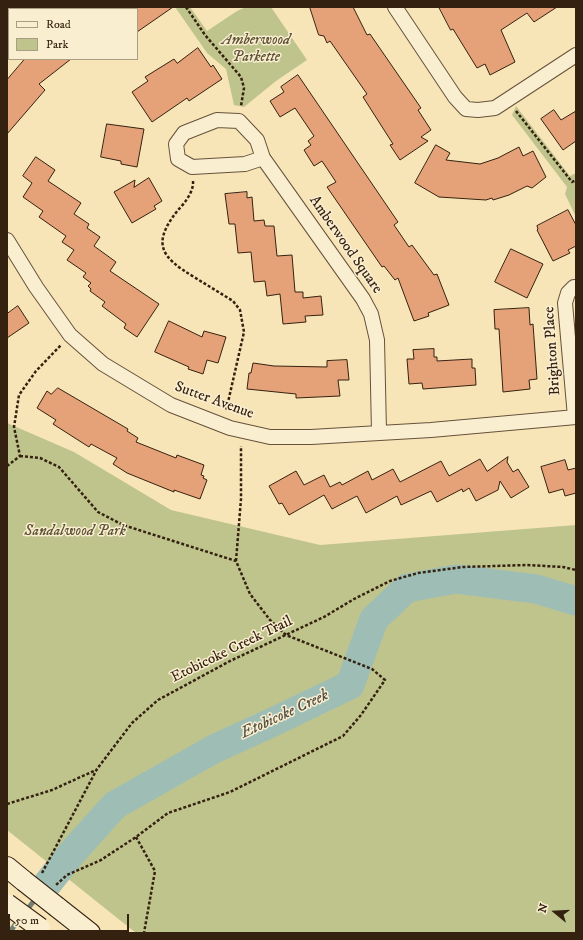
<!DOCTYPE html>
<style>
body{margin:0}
#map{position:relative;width:583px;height:940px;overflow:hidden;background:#f7e5b8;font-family:"IM FELL DW Pica",serif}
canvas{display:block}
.frame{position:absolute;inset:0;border:8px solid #352110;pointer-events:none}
.legend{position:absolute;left:8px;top:8px;width:130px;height:52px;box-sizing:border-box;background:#faeed1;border:1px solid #ab9c84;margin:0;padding:5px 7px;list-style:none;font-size:12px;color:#352110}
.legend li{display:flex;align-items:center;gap:8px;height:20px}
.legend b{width:20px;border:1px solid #ab9c84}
.north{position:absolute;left:535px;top:892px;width:40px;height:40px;-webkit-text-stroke:3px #faeed1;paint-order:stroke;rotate:288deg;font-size:11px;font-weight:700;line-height:16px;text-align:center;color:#352110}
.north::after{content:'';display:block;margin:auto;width:14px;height:18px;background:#352110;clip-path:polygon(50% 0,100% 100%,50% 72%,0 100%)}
.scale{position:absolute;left:8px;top:914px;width:121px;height:18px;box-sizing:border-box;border:2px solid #352110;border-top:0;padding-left:5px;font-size:12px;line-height:14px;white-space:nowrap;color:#352110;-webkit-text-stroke:3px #faeed1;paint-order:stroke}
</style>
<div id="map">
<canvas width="583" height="940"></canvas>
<div class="frame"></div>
<ul class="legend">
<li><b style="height:5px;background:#faeed1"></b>Road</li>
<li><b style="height:11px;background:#bfc48d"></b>Park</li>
</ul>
<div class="north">N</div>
<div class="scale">50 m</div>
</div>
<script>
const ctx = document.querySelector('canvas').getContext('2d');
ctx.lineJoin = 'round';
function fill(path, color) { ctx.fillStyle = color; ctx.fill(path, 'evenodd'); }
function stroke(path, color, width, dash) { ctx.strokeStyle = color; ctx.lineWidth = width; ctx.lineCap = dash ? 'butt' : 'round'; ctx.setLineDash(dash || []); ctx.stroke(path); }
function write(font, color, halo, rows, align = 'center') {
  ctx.font = font + ' "IM FELL DW Pica",serif'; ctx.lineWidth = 3; ctx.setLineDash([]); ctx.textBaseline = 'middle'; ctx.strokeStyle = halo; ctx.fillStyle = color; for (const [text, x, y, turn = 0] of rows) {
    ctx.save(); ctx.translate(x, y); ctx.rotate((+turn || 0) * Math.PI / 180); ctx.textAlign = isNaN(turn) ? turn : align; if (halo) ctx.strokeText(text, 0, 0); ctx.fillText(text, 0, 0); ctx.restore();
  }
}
const green = new Path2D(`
 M 175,7 L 190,7 L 207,31 L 237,11 L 246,7 L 271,7 L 307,60 L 276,81 L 244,107 L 234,105 L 226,69 L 207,53 Z
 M 516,106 L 570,176 L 576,173 L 576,217 L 565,194 L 567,187 L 512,115 Z
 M 7,423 L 74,452 L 171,510 L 320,545 L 576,525 L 576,933 L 136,933 L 7,830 Z`);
const stream = new Path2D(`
 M 43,890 L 48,883
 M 25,912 L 38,896
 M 9,933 L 20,918`);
const river = new Path2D(`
 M 48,883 L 71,854 L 115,805 L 214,749 L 271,723 L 350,685 L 374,619 L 407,588 L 456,579 L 536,589 L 576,601`);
const building = new Path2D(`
 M 137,7 L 173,7 L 137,32 Z
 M 310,7 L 353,7 L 367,35 L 370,34 L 421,108 L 418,110 L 431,130 L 421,137 L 428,141 L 400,160 L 390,145 L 393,144 L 363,97 L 367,94 L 330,41 L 327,43 L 324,36 L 319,35 Z
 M 439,7 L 557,7 L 534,22 L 527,13 L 501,30 L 515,62 L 490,75 L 485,64 L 477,68 L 453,29 L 451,30 Z
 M 198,48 L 211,67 L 213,65 L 222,79 L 189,101 L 187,98 L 152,122 L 132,92 L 148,81 L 145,77 L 174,59 L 177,63 Z
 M 25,59 L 71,59 L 39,84 L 45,90 L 7,134 L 7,80 Z
 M 298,75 L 398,222 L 394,225 L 409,247 L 412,245 L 434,275 L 437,274 L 449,305 L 428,313 L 429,316 L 414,321 L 398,278 L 395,280 L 384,266 L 382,267 L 327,187 L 336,182 L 322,161 L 314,166 L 304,150 L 311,145 L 308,141 L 314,136 L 295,108 L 280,117 L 270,101 L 284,92 L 281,87 Z
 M 554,110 L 561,120 L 576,111 L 576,141 L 563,150 L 541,119 Z
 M 107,124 L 144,129 L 137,167 L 121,164 L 121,161 L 101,157 Z
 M 436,145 L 450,153 L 446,160 L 480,164 L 498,158 L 519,147 L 523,156 L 533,151 L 546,177 L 532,188 L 527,186 L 509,195 L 493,200 L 492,198 L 486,200 L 439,197 L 415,183 Z
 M 36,157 L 55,170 L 48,181 L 81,203 L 74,214 L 89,224 L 87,228 L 100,237 L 94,246 L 116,262 L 110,271 L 159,304 L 137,337 L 124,328 L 126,324 L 102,306 L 105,302 L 90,291 L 91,289 L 88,286 L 91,283 L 83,277 L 86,273 L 67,260 L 74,250 L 62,242 L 66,236 L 39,217 L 43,211 L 23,197 L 32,183 L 23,176 Z
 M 149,178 L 162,201 L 154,206 L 156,209 L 132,223 L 114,192 L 135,180 L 134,187 Z
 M 247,192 L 247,198 L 252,197 L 254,221 L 264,220 L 265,226 L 274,226 L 277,256 L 292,255 L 295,292 L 303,292 L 303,298 L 321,296 L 323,315 L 305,316 L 306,322 L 283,324 L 280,294 L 267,296 L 265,281 L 254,282 L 251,252 L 238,253 L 235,224 L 229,224 L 225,194 Z
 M 568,210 L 576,225 L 576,246 L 568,250 L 570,253 L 553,261 L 537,230 L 538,229 L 537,226 Z
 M 511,249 L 543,264 L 527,298 L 495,282 Z
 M 18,306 L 29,323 L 7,338 L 7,314 Z
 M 529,308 L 530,325 L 533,324 L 537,379 L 529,380 L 530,389 L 503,392 L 499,329 L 495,329 L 494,310 Z
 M 169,321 L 202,337 L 204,331 L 226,337 L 218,363 L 207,360 L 203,374 L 188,369 L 189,367 L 155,352 Z
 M 434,349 L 434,357 L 437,357 L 437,361 L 472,359 L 472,368 L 475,368 L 476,385 L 423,389 L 422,383 L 409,384 L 407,359 L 414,359 L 413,350 Z
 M 347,360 L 349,380 L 338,380 L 340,396 L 296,398 L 296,394 L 247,389 L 249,373 L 251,373 L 253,363 L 274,366 L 327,367 L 327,361 Z
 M 58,388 L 128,429 L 127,431 L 138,438 L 136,442 L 176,458 L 177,455 L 204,465 L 201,475 L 204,476 L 203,478 L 207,480 L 200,499 L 174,490 L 174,492 L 127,473 L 113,464 L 117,458 L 91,444 L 89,447 L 53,424 L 56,420 L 37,408 L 47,391 L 51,394 Z
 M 508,457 L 507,462 L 513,472 L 518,469 L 529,487 L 511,498 L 500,481 L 498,490 L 476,501 L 469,488 L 463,492 L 462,489 L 437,502 L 431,491 L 401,505 L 397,496 L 366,513 L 357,496 L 332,509 L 324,495 L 289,515 L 282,503 L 279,504 L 269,486 L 296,471 L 304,485 L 324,475 L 330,487 L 340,482 L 342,485 L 368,471 L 372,480 L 393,469 L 400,482 L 441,461 L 449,476 L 480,459 L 487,471 Z
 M 565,460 L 568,470 L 576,468 L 576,493 L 565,496 L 563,489 L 549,493 L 541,467 Z`);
const path = new Path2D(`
 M 186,7 L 205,35 L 241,77 L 244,88 L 241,106
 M 516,111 L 572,182 L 576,180
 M 193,181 C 194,191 185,203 178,210 C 151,244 161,257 194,277 C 207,285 220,293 233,301 L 240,310 L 244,332 L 226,411
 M 20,456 L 40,458 L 59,467 L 98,512 L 123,525 L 236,561 L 250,594 L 270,620 L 286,635 L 372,669 L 385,680 L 361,715 L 343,736 L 230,792 L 168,813 L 136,837 L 101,860 L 67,875 L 56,885
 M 7,466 L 20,456 L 14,427 L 19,395 L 36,371 L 61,345
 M 236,561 L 241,499 L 241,446
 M 7,804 L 52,790 L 96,770
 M 136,837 L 155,871 L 144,933
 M 42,873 L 97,769 L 132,723 L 158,700 L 230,661 L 324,617 L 354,599 L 390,581 L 418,573 L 463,567 L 527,565 L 563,567 L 576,570`);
const minor = new Path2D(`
 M 395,7 L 455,97 L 466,109 L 478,110 L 495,108 L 576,55
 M 263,158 L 245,164 L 192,167 L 178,159 L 176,144 L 184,133 L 217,120 L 239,121 L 257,140 L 263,158 L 363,299 L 371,314 L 377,340 L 379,432
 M 7,240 L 36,287 L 70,335 L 103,364 L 171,405 L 230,428 L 270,437 L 311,437 L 431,430 L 576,417
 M 575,417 L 565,303 L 568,293 L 574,287 L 576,287`);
const tertiary = new Path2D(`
 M 14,9 L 17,7`);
const secondary = new Path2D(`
 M 7,867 L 24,881
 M 57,907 L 90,933`);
const secondaryBridge = new Path2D(`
 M 24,881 L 57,907
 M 7,904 L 40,928`);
const parkNames = [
 ["Amberwood",256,41],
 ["Parkette",256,58],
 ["Sandalwood Park",75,532]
];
const streetNames = [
 ["Amberwood Square",345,245,55],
 ["Brighton Place",553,351,-94],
 ["Sutter Avenue",214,401,20],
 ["Etobicoke Creek Trail",232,650,-26]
];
const waterNames = [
 ["Etobicoke Creek",285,715,-25]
];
fill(green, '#bfc48d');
stroke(stream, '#747f73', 5);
stroke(river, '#9ebeb5', 29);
fill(building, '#e5a177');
stroke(building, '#352110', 1);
stroke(minor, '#66523a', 16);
stroke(tertiary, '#66523a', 20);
stroke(secondary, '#352110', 22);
stroke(path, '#352110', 2.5, [3, 2]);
stroke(minor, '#faeed1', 14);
stroke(tertiary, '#faeed1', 18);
stroke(secondary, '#faeed1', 20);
stroke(secondaryBridge, '#352110', 22, []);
stroke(secondaryBridge, '#faeed1', 20);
write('italic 15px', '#5e5236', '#faeed1', parkNames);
write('15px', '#352110', '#faeed1', streetNames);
write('italic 16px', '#545042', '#faeed1', waterNames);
</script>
